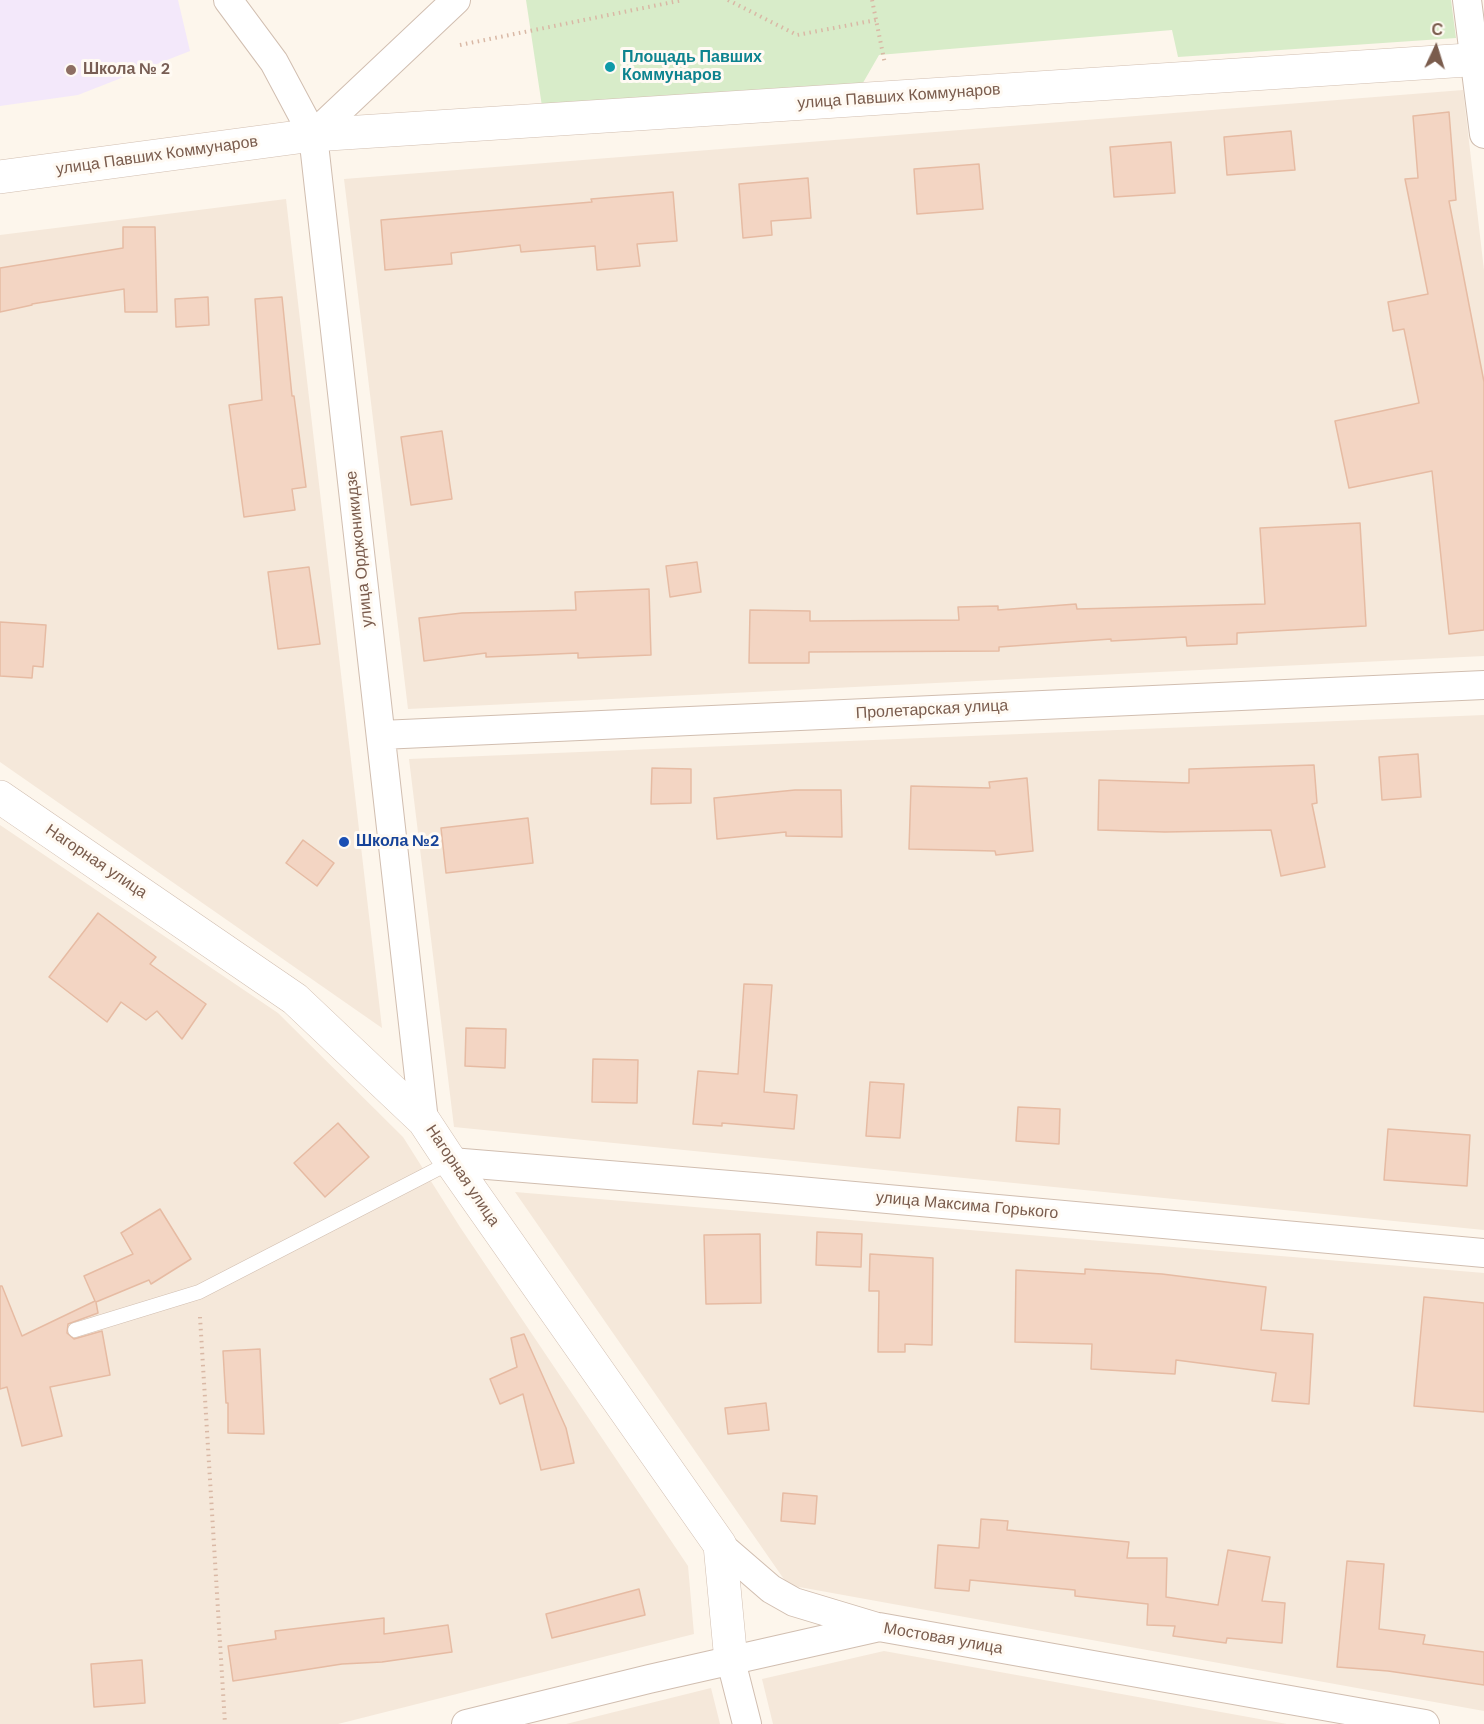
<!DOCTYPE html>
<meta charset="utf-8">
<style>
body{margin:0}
#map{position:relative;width:1484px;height:1724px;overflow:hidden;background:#fdf6ec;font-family:"DM Sans",sans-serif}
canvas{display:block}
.north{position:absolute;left:1406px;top:18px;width:60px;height:60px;-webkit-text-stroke:4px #fffaf3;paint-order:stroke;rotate:4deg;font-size:16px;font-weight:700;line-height:24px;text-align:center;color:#7a5c4d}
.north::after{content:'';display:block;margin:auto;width:21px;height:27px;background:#7a5c4d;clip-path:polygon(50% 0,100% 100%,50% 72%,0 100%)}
</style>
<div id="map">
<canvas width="1484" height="1724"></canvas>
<div class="north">С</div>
</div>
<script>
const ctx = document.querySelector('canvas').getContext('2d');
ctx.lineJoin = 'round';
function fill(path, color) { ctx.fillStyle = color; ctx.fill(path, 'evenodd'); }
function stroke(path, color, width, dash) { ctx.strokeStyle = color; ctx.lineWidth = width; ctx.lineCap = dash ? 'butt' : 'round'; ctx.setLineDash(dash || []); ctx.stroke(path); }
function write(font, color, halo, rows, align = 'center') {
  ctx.font = font + ' "DM Sans",sans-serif'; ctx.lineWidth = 6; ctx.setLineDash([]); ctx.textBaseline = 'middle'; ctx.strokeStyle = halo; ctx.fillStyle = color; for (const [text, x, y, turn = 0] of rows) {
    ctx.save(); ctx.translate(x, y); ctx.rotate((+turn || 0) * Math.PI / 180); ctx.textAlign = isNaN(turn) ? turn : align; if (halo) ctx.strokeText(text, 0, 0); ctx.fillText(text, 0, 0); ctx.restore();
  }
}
const residential = new Path2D(`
 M 1463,90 L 1484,270 L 1484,656 L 408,709 L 344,179 Z
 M 286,199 L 382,1028 L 0,762 L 0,235 Z
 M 1484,715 L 1484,1230 L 454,1127 L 409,759 Z
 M 0,825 L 278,1013 L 403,1137 L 460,1227 L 688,1566 L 694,1634 L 338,1724 L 0,1724 Z
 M 515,1192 L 1484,1273 L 1484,1711 L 788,1585 Z
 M 884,1651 L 1287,1724 L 773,1724 L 762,1679 Z
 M 711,1688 L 720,1724 L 566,1724 Z`);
const education = new Path2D(`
 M 0,0 L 178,0 L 190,51 L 78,95 L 0,106 Z`);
const green = new Path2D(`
 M 526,0 L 1451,0 L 1456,38 L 1178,57 L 1172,30 L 879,55 L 860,88 L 543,113 Z`);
const building = new Path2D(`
 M 1449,112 L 1456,200 L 1449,201 L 1484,382 L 1484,630 L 1449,634 L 1432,471 L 1349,488 L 1335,421 L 1419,403 L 1404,329 L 1393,331 L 1388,302 L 1428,294 L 1405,179 L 1418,178 L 1413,116 Z
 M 1291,131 L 1295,170 L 1227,175 L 1224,137 Z
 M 1171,142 L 1175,193 L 1114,197 L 1110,147 Z
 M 979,164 L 983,209 L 917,214 L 914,169 Z
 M 808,178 L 811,218 L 771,221 L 772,235 L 743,238 L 739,184 Z
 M 673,192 L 677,241 L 637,244 L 640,266 L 597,270 L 595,246 L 521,252 L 520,245 L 451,253 L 452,264 L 385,270 L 381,220 L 592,202 L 591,199 Z
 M 123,227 L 155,227 L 157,312 L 125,312 L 124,289 L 32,304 L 32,305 L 0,312 L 0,268 L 123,248 Z
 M 208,297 L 209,325 L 176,327 L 175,299 Z
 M 282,297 L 292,396 L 294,396 L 306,487 L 292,489 L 295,510 L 244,517 L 229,405 L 262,400 L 255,299 Z
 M 442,431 L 452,499 L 411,505 L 401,437 Z
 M 1360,523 L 1366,626 L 1237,633 L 1237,644 L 1187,646 L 1186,637 L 1111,641 L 1111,639 L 999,647 L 999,651 L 809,652 L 809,663 L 749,663 L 750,610 L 810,611 L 810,621 L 959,620 L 958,607 L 998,606 L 998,610 L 1076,604 L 1077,609 L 1265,604 L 1260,528 Z
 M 697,562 L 701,592 L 670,597 L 666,566 Z
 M 309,567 L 320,644 L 278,649 L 268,572 Z
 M 649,589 L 651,655 L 578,658 L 578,653 L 486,657 L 486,653 L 424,661 L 419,618 L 462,613 L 576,610 L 575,592 Z
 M 0,622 L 46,625 L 43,667 L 33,666 L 32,678 L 0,676 Z
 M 1418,754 L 1421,797 L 1382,800 L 1379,757 Z
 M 1314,765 L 1317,803 L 1312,804 L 1325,867 L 1281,876 L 1271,830 L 1165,832 L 1098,830 L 1099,780 L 1189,783 L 1189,769 Z
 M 652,768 L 691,769 L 691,803 L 651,804 Z
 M 1027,778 L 1033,851 L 996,855 L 995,851 L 909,849 L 911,786 L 990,788 L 989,782 Z
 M 795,790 L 841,790 L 842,837 L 786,836 L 786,832 L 717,839 L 714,798 Z
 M 528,818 L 533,863 L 446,873 L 441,828 Z
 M 303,840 L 334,863 L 317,886 L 286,863 Z
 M 98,913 L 156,957 L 150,964 L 206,1004 L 182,1039 L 157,1011 L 146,1020 L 121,1002 L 107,1022 L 49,977 Z
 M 744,984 L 772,985 L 764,1092 L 797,1095 L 794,1129 L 722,1123 L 722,1126 L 693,1124 L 698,1071 L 738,1074 Z
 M 466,1028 L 506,1029 L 505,1068 L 465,1066 Z
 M 593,1059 L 638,1060 L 637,1103 L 592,1102 Z
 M 870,1082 L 904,1084 L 900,1138 L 866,1136 Z
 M 1018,1107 L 1060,1109 L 1059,1144 L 1016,1141 Z
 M 338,1123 L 369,1157 L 325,1197 L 294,1163 Z
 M 1388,1129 L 1470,1135 L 1467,1186 L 1384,1180 Z
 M 160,1209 L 191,1259 L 151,1284 L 149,1280 L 96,1302 L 98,1313 L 68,1324 L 67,1333 L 74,1339 L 102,1331 L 110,1375 L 50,1387 L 62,1436 L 22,1446 L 7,1387 L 0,1389 L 0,1286 L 2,1286 L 22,1336 L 95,1301 L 84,1276 L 133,1254 L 121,1233 Z
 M 817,1232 L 862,1234 L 861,1267 L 816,1265 Z
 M 760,1234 L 761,1303 L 706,1304 L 704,1235 Z
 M 870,1254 L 933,1258 L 932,1345 L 905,1344 L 905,1352 L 878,1352 L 879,1291 L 869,1291 Z
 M 1085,1269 L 1162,1274 L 1266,1287 L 1261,1330 L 1313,1334 L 1309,1404 L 1272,1401 L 1276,1373 L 1176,1360 L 1175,1374 L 1091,1369 L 1092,1344 L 1015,1342 L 1016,1270 L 1085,1274 Z
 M 1424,1297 L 1484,1303 L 1484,1412 L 1414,1406 Z
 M 524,1334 L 566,1428 L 574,1463 L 541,1470 L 523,1394 L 500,1404 L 490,1379 L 517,1367 L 511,1338 Z
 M 260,1349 L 264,1434 L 228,1433 L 228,1403 L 226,1403 L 223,1351 Z
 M 766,1403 L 769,1430 L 728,1434 L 725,1408 Z
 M 783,1493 L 817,1496 L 815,1524 L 781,1521 Z
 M 981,1519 L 1008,1521 L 1007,1530 L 1129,1542 L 1127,1558 L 1167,1558 L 1166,1597 L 1218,1605 L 1228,1550 L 1270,1557 L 1262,1601 L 1285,1603 L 1282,1643 L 1227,1638 L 1226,1643 L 1173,1636 L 1175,1626 L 1147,1625 L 1148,1604 L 1075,1596 L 1075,1590 L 970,1580 L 969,1591 L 935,1588 L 938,1545 L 979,1548 Z
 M 1347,1561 L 1384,1564 L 1379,1629 L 1425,1635 L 1423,1644 L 1484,1652 L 1484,1685 L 1388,1671 L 1337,1667 Z
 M 639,1589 L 645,1615 L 552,1638 L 546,1614 Z
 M 384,1618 L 384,1634 L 448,1625 L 452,1652 L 382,1662 L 342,1664 L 233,1681 L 228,1646 L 276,1639 L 275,1631 Z
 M 142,1660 L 145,1703 L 94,1707 L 91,1664 Z`);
const path = new Path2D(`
 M 728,0 L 797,35 L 876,20
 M 872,0 L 885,64
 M 460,45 L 683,0
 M 200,1317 L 225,1724`);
const service = new Path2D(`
 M 75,1330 L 199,1292 L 451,1162`);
const minor = new Path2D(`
 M 228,0 L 274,62 L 313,135 L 424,1121
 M 1467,0 L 1484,134
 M 313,135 L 456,0
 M 381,735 L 1484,685
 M 451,1162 L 766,1188 L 1484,1253
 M 720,1545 L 771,1589 L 794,1602 L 877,1627
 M 731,1661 L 747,1724
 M 466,1724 L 649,1679 L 879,1627 L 1425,1724`);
const tertiary = new Path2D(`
 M 0,177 L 313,135 L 1484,59
 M 0,797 L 295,999 L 424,1121 L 451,1162 L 720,1545 L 731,1661`);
const markers = [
 [610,67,6,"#0f9aa8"],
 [71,70,6,"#8d6e63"],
 [344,842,6,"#1a4fb4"]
];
const cultureNames = [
 ["Площадь Павших",622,58],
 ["Коммунаров",622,76]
];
const educationNames = [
 ["Школа № 2",83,70]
];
const streetNames = [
 ["улица Павших Коммунаров",899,97,-4],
 ["улица Павших Коммунаров",157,156,-8],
 ["улица Орджоникидзе",360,549,-96],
 ["Пролетарская улица",932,710,-3],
 ["Нагорная улица",96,862,34],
 ["Нагорная улица",462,1176,56],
 ["улица Максима Горького",967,1206,5],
 ["Мостовая улица",943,1639,10]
];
const transitNames = [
 ["Школа №2",356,842]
];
fill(residential, '#f5e8da');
fill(education, '#f3e8fa');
fill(green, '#d8ecc9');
fill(building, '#f3d5c3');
stroke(building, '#e6bba3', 1.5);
stroke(service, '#d1beb0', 15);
stroke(minor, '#d1beb0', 30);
stroke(tertiary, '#d1beb0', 34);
stroke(path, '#d9b8a5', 4, [1.5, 4.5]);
stroke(service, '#fff', 14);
stroke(minor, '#fff', 28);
stroke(tertiary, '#fff', 33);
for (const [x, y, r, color] of markers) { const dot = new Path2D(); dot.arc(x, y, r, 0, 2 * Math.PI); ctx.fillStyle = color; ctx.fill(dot); stroke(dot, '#fffaf3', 2); }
write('bold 16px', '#0d838f', '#fffaf3', cultureNames, 'left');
write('bold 16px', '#785e54', '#fffaf3', educationNames, 'left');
write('16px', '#7a5c4d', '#fffaf3', streetNames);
write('bold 16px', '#164399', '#fffaf3', transitNames, 'left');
</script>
